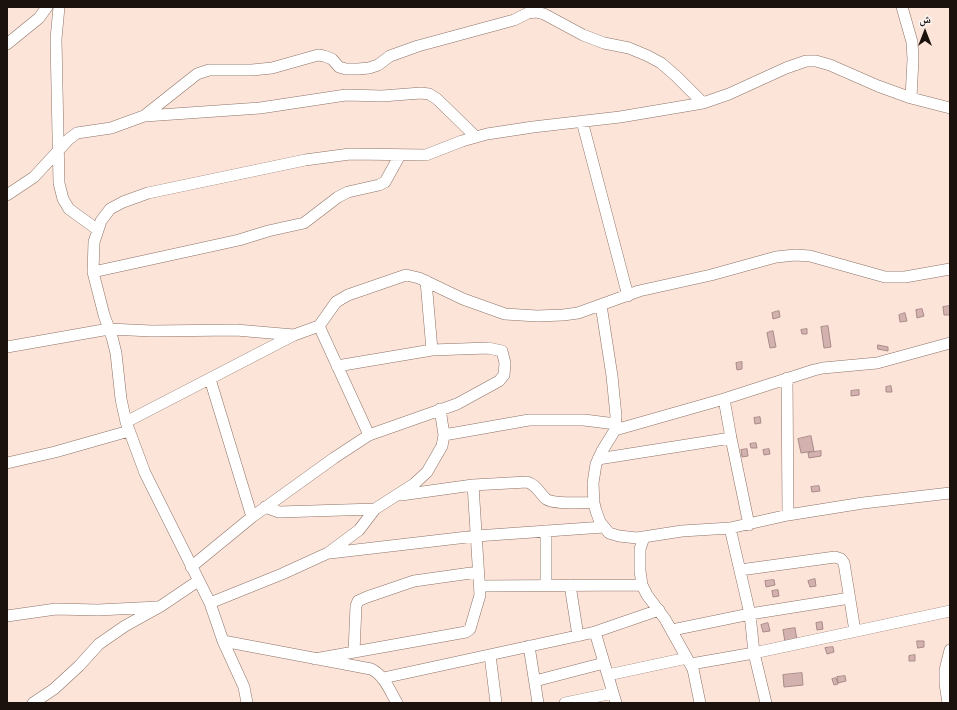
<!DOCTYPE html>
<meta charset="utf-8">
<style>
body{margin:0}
#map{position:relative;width:957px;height:710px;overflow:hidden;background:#fce4d9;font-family:"Source Sans 3","Noto Naskh Arabic",sans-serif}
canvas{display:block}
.frame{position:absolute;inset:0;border:8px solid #1b110d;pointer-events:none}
.north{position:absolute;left:905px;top:12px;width:40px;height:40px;-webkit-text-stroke:3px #fbf5f2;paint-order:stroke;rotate:0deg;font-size:11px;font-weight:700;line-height:16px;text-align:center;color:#1b110d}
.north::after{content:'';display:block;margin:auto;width:14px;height:18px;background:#1b110d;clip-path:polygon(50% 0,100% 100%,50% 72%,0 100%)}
</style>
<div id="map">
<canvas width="957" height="710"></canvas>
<div class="frame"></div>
<div class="north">ش</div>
</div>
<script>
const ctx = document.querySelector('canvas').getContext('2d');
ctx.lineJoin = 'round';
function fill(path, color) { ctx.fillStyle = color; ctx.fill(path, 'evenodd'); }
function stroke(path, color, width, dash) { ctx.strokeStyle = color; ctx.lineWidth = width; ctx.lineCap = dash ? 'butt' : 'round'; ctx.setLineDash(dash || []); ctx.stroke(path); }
const building = new Path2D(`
 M 950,306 L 950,315 L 944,315 L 943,307 Z
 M 922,309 L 924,316 L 917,318 L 916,310 Z
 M 779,311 L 780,317 L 773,319 L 772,313 Z
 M 905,313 L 907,321 L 900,322 L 899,315 Z
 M 828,326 L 831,347 L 824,348 L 821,327 Z
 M 807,329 L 807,334 L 802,334 L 801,330 Z
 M 773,331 L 776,347 L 770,348 L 767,333 Z
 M 878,345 L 888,347 L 888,351 L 878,349 Z
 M 742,362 L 742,369 L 737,370 L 736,363 Z
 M 891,386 L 892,392 L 886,392 L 886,387 Z
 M 859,390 L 859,395 L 851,396 L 851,391 Z
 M 760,417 L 761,423 L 755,424 L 754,418 Z
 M 811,436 L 814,451 L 801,453 L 798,439 Z
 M 756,443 L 757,448 L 751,448 L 750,444 Z
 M 747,449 L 748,456 L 742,457 L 741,450 Z
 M 769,449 L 770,454 L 764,455 L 763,450 Z
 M 821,451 L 821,456 L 809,458 L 808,453 Z
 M 819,486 L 820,491 L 812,492 L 811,487 Z
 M 815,579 L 816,586 L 810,587 L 808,581 Z
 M 774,580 L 775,585 L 766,587 L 765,581 Z
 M 778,590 L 779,596 L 773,597 L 772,591 Z
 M 822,622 L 823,629 L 817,630 L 816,623 Z
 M 768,623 L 770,631 L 763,632 L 761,625 Z
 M 795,628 L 797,640 L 785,642 L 783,630 Z
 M 917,641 L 924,641 L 924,647 L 918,648 Z
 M 833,647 L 834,652 L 827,654 L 825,648 Z
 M 915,655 L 915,661 L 909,661 L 909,656 Z
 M 802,673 L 803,685 L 784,687 L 783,675 Z
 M 845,676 L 846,681 L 838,683 L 837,677 Z
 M 836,678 L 838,684 L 834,685 L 832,679 Z`);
const minor = new Path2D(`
 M 59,7 L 56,39 L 59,183 L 63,199 L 69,209 L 98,230
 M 902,7 L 912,42 L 913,59 L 911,98
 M 7,44 L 39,18 L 47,7
 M 145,116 L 260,108 L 346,95 L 382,96 L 421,93 L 429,94 L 437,99 L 476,137
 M 582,121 L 628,296
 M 7,195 L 34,177 L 69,139 L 77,133 L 111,128 L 144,116 L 197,74 L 209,70 L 252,70 L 272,68 L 318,55 L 324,56 L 332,59 L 339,67 L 346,69 L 358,69 L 369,68 L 378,65 L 390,56 L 418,46 L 514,20 L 528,13 L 536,12 L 544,14 L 583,35 L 604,43 L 629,48 L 648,56 L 661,63 L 676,76 L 703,103
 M 93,272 L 239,240 L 268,231 L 304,223 L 338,197 L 348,192 L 379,185 L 385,182 L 400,155
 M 426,281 L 432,350
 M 601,305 L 612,376 L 616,416 L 615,430 L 602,451 L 596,464 L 593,483 L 594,503 L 596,511 L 600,522 L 609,533 L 619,536 L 637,538 L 682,531 L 730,528 L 788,515 L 863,503 L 950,493
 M 319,326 L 369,435
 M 7,347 L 109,329 L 152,331 L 236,330 L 294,335 L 319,326 L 336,302 L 348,295 L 406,275 L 419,278 L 463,299 L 505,314 L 537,316 L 563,315 L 578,313 L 639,291 L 711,275 L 776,257 L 795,255 L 810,256 L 885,277 L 905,277 L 950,269
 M 787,378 L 788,515
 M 210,379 L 252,517
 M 724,399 L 731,438 L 749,525
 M 126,422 L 294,335
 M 615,430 L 724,399 L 814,370 L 823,368 L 877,363 L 950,343
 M 444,435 L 529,420 L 584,420 L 616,424
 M 598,459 L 731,438
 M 7,463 L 55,452 L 129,431
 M 401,495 L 473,485 L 527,482 C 537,485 539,493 546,499 C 555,505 583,502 594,503
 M 265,507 L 279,512 L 375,509
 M 730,528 L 750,614 L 754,653 L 766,703
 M 546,531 L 546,585
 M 644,537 L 640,549 L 640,571 L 642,585 L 647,595 L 665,619 L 693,669 L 700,703
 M 330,553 L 476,536 L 604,527
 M 191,567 L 252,517 L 334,458 L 369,435 L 457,404 L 499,381 L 504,375 L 505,363 L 502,351 L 488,348 L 432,350 L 337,366
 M 740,570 L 835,557 L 841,559 L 844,563 L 855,631
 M 570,585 L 578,636
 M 479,586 L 642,585
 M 210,603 L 282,574 L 328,553 L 359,530 L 375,509 L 414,484 L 427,472 L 442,446 L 444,435 L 440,409
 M 7,616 L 56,609 L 98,610 L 158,607
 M 672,630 L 750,614 L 850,598
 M 595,632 L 616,703
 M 223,641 L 371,669 C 384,675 390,691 397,703
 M 529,646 L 538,703
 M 354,652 L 356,606 L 358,601 L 367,597 L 414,581 L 478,572
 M 490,655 L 496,703
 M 315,659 L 466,632 L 470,629 L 480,595 L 473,485
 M 691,664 L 754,653 L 950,611
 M 608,675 L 687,658
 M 383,678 L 595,632 L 659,610
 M 535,681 L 604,663
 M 33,703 L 54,689 L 79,666 L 99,644 L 125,626 L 161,606 L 198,581
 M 247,703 L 244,687 L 223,641 L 210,603 L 145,473 L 126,422 L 121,399 L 116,353 L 112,337 L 104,315 L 93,272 L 94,242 L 101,221 L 110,209 L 123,202 L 148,193 L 305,160 L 350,154 L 426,155 L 462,141 L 487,134 L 533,127 L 620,117 L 703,103 L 729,94 L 786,68 L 806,61 L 816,61 L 830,65 L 878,86 L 911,98 L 950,108
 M 565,703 L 613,693
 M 948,703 L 945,684 L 945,670 L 950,650`);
fill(building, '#d2b1af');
stroke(building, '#a98a88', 1);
stroke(minor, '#8d7266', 12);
stroke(minor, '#fff', 11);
</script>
